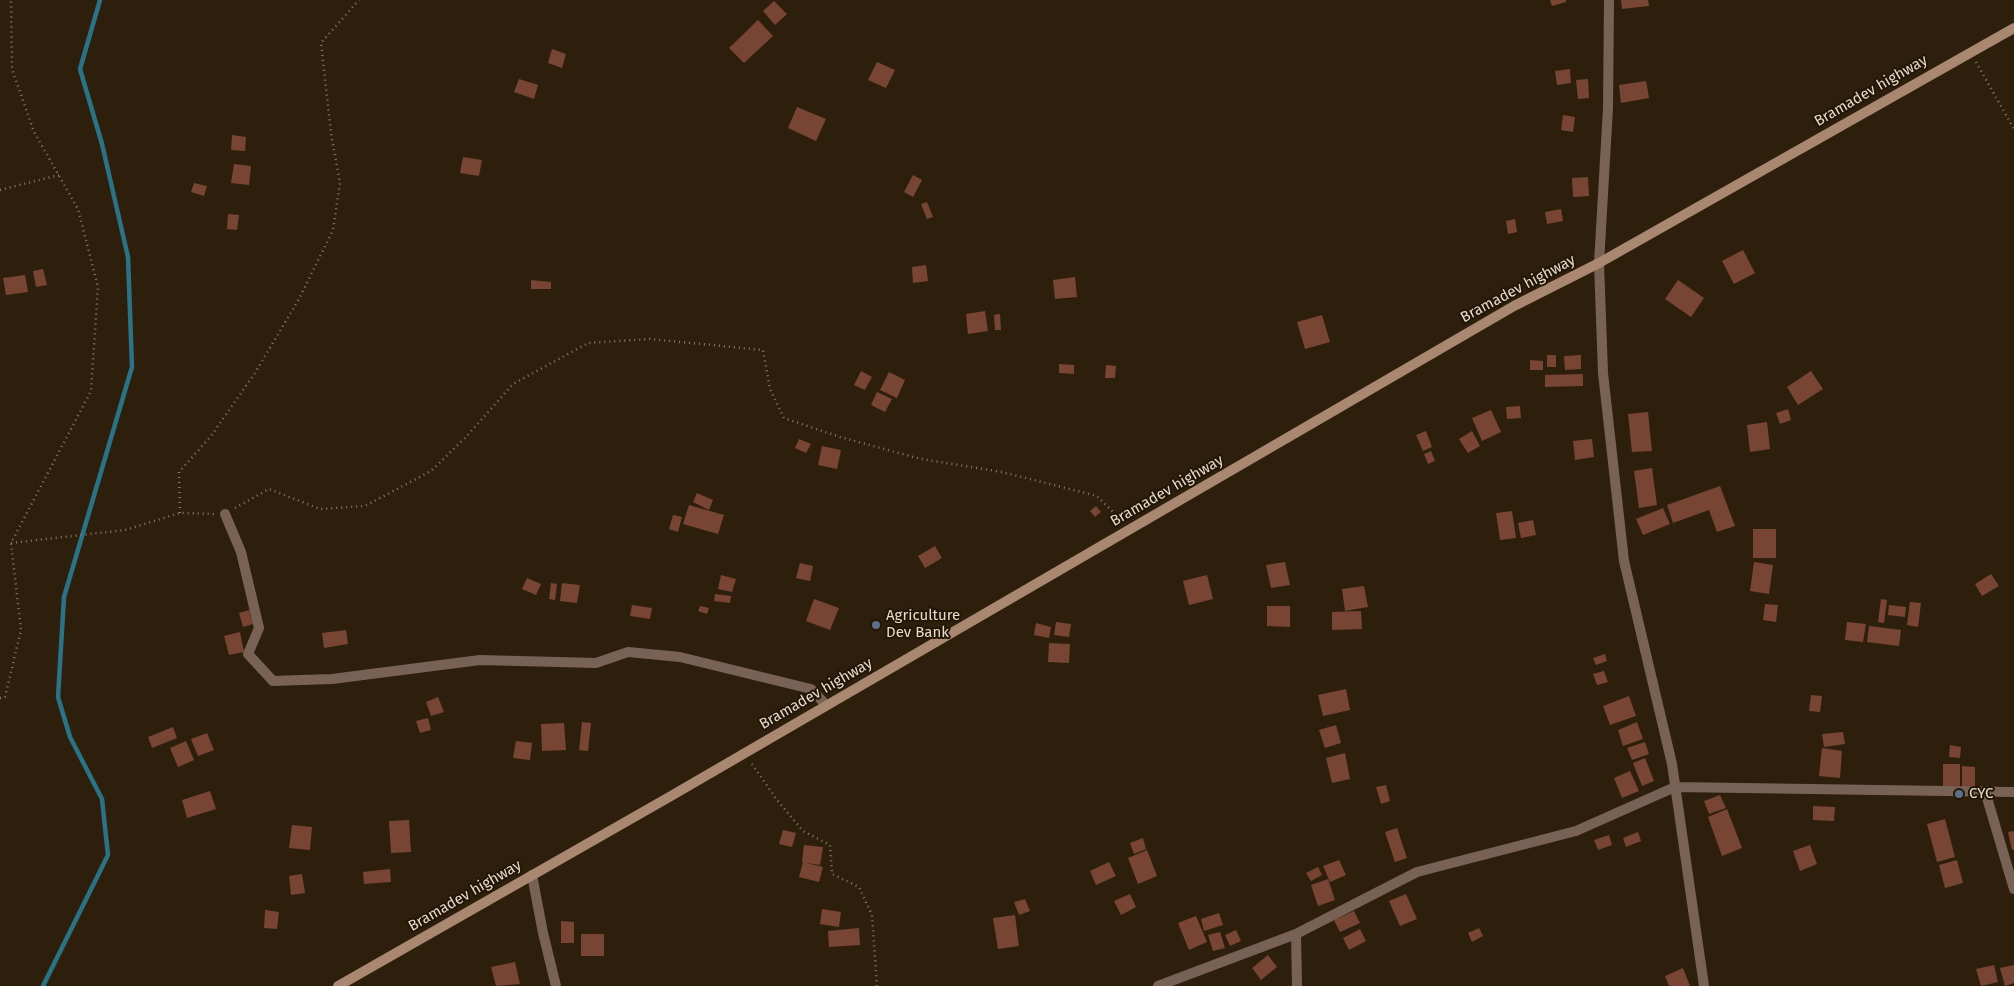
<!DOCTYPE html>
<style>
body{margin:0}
canvas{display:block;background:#2d1f0c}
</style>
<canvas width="2014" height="986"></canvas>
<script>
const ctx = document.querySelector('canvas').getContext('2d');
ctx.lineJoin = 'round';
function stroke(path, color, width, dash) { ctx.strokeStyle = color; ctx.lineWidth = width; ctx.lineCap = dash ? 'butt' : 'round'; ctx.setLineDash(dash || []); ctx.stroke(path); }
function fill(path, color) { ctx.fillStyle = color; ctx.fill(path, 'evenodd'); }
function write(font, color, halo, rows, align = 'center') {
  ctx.font = font + ' "Fira Sans",sans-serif'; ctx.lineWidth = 4; ctx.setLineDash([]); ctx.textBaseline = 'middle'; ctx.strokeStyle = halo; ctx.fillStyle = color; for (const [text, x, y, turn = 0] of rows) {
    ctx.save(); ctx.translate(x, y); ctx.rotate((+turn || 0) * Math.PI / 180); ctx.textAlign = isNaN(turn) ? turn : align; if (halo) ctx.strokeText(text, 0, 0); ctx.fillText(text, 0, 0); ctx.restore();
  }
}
const stream = new Path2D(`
 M 43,986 L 108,855 L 102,799 L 70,737 L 58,697 L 64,597 L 132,367 L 128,257 L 102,144 L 80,69 L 100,0`);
const building = new Path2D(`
 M 1550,0 L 1566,0 L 1566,2 L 1552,6 Z
 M 1621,0 L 1648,0 L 1649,6 L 1622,9 Z
 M 774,1 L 787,14 L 775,25 L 763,11 Z
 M 758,20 L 773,36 L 744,63 L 729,48 Z
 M 552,49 L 566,54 L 562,68 L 548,63 Z
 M 877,62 L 895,70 L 886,88 L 868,80 Z
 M 1570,69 L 1571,83 L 1557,85 L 1555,71 Z
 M 519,79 L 538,85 L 534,99 L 514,92 Z
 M 1588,79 L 1589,98 L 1578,99 L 1576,80 Z
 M 1646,81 L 1649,98 L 1621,103 L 1619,85 Z
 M 797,107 L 826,119 L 816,141 L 788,128 Z
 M 1563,115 L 1575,117 L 1573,132 L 1561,130 Z
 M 232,135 L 246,137 L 245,151 L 231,150 Z
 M 463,157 L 482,160 L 479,176 L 460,173 Z
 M 234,164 L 251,166 L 249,185 L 231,183 Z
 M 913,175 L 922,180 L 913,197 L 904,192 Z
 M 1588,177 L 1589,196 L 1573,197 L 1572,178 Z
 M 194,183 L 207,186 L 204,196 L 191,192 Z
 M 927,202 L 933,217 L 927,219 L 921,204 Z
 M 1561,209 L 1563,221 L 1547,224 L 1545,212 Z
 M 228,214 L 239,215 L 237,230 L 227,229 Z
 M 1515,219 L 1517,232 L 1508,234 L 1506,221 Z
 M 1743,250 L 1755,273 L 1734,284 L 1722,261 Z
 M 926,265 L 928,281 L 913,283 L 912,267 Z
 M 43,269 L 47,285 L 36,287 L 33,271 Z
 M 25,275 L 28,292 L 6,295 L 3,278 Z
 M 1075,277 L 1077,297 L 1055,299 L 1053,280 Z
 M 531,280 L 551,282 L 551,289 L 531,289 Z
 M 1678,280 L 1704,298 L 1691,317 L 1665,299 Z
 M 985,311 L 988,331 L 968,334 L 966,314 Z
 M 1000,314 L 1001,330 L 995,330 L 994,315 Z
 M 1322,315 L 1330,342 L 1305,349 L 1297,322 Z
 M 1547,355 L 1556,355 L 1556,367 L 1547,367 Z
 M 1581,355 L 1581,369 L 1565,370 L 1564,356 Z
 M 1530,360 L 1543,361 L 1543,370 L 1530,370 Z
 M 1059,364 L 1074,365 L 1074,374 L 1059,373 Z
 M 1106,365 L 1116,366 L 1115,378 L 1105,378 Z
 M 861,371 L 872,377 L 865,390 L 854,385 Z
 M 1811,371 L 1823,389 L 1798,405 L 1787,387 Z
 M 889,372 L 905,380 L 897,398 L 880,390 Z
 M 1583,374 L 1583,386 L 1545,387 L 1545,375 Z
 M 877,392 L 892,399 L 885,412 L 871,405 Z
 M 1520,406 L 1521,418 L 1507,419 L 1506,407 Z
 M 1788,409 L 1791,420 L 1780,424 L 1776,413 Z
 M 1491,410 L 1501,432 L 1482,441 L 1472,418 Z
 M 1648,412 L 1652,451 L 1632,452 L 1628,414 Z
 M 1767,422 L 1770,449 L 1750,452 L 1747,425 Z
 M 1426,431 L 1432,447 L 1423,451 L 1416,435 Z
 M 1472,431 L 1480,446 L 1468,453 L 1459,439 Z
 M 799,439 L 811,444 L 806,453 L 795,448 Z
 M 1592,439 L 1594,457 L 1575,460 L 1573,441 Z
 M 822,446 L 841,450 L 837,469 L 818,465 Z
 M 1431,451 L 1435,461 L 1428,464 L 1424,454 Z
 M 1652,468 L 1657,505 L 1639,508 L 1634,471 Z
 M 1720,486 L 1735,526 L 1717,532 L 1709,510 L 1673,523 L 1667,505 Z
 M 697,493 L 713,500 L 709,510 L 693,502 Z
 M 689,505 L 724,515 L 718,534 L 683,524 Z
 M 1096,506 L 1101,512 L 1095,517 L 1090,511 Z
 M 1663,508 L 1670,524 L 1643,535 L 1636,519 Z
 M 1512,511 L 1516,538 L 1500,540 L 1496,513 Z
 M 673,515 L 682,517 L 678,532 L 669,529 Z
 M 1533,520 L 1536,535 L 1521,538 L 1518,523 Z
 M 1753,529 L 1776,529 L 1776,558 L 1753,558 Z
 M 935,546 L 942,558 L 925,568 L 918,556 Z
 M 1285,562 L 1290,585 L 1271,588 L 1266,565 Z
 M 1754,562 L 1773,565 L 1769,594 L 1750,591 Z
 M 800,563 L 813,566 L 810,581 L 796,578 Z
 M 1991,574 L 1999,586 L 1982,596 L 1975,584 Z
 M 721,575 L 736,579 L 732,592 L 718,589 Z
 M 1207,575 L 1213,599 L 1189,605 L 1183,581 Z
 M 527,578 L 541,584 L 536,595 L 522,589 Z
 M 551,583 L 557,584 L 555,600 L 549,599 Z
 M 562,583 L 580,585 L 577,603 L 560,601 Z
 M 1364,586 L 1368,607 L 1345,611 L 1342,589 Z
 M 715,594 L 731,596 L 730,603 L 714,601 Z
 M 814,599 L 839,608 L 830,630 L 806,621 Z
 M 1881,599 L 1887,600 L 1884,623 L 1878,622 Z
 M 1910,602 L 1921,603 L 1918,627 L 1907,625 Z
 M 1765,604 L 1778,605 L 1776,622 L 1763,620 Z
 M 632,605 L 652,608 L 650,619 L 630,616 Z
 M 1889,605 L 1906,607 L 1905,617 L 1888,615 Z
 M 700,606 L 709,608 L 707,614 L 698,611 Z
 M 1267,606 L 1290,606 L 1290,627 L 1267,626 Z
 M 249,610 L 253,624 L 243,627 L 239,613 Z
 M 1361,611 L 1362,629 L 1332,630 L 1332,612 Z
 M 1056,622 L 1071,624 L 1069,637 L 1054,635 Z
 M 1847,622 L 1866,624 L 1863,642 L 1845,640 Z
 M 1036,623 L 1051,627 L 1049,638 L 1034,635 Z
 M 1869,626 L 1901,630 L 1899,646 L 1867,642 Z
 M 346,630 L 348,644 L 324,648 L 322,633 Z
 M 240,632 L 244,652 L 229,655 L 224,636 Z
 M 1049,643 L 1070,644 L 1069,663 L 1048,662 Z
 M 1605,654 L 1607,661 L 1596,665 L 1593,658 Z
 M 1604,671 L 1608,682 L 1597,685 L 1593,674 Z
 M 1346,689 L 1350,710 L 1323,716 L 1318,695 Z
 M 1811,695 L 1822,696 L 1820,712 L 1809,711 Z
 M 1629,696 L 1636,716 L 1610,725 L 1603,706 Z
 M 438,697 L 444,712 L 431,716 L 426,702 Z
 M 428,718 L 431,730 L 420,733 L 416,721 Z
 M 582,722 L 591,723 L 588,751 L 579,750 Z
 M 1637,722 L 1643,739 L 1623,746 L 1618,730 Z
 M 564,723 L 566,750 L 542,751 L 541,724 Z
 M 1336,725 L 1341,743 L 1325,748 L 1319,730 Z
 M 173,727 L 177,738 L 152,748 L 148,737 Z
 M 1843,732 L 1845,744 L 1824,747 L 1822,734 Z
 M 207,733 L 214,750 L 198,756 L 191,739 Z
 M 186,741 L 194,760 L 178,767 L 170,748 Z
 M 516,741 L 532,743 L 530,760 L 513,758 Z
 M 1645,742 L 1649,754 L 1632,760 L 1627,748 Z
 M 1950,745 L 1961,747 L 1960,758 L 1949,757 Z
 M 1822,748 L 1842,751 L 1840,778 L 1819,776 Z
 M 1345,753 L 1350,779 L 1332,783 L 1326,758 Z
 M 1645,758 L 1654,781 L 1642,786 L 1633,763 Z
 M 1943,764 L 1960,764 L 1960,786 L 1943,786 Z
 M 1962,766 L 1975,767 L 1975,787 L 1962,787 Z
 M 1630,771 L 1639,791 L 1622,798 L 1614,778 Z
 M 1386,785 L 1390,801 L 1381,804 L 1376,787 Z
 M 210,791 L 216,809 L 187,818 L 182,800 Z
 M 1720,795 L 1726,808 L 1709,814 L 1704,801 Z
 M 1813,806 L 1835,807 L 1834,821 L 1813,820 Z
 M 1727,809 L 1742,848 L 1722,856 L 1708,817 Z
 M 1945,819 L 1955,857 L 1937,862 L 1927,824 Z
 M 409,820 L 411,852 L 391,853 L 389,821 Z
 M 292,825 L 312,827 L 310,850 L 289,848 Z
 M 1397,828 L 1407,858 L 1395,862 L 1385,832 Z
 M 783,830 L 796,833 L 792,847 L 779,844 Z
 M 2014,831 L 2014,850 L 2012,850 L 2008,832 Z
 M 1638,832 L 1641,841 L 1626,847 L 1623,838 Z
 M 1609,835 L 1612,845 L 1598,850 L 1594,840 Z
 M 1143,838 L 1146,849 L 1134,854 L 1130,843 Z
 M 804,845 L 823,847 L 820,865 L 802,862 Z
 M 1810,845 L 1817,864 L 1800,871 L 1793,851 Z
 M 1147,850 L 1157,876 L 1138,884 L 1128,858 Z
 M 1339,860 L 1346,875 L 1330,882 L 1323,866 Z
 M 1957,860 L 1963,883 L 1945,888 L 1939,865 Z
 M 803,862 L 823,867 L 819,882 L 799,877 Z
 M 1109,862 L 1116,876 L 1096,885 L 1090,871 Z
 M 1318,867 L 1322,875 L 1311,881 L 1306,873 Z
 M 390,869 L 391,882 L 364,884 L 363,872 Z
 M 302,874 L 305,893 L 291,895 L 289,876 Z
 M 1328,879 L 1335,900 L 1318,906 L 1311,885 Z
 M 1130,894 L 1136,907 L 1121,915 L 1114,901 Z
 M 1406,894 L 1417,919 L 1400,926 L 1389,901 Z
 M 1025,899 L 1030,911 L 1019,915 L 1014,902 Z
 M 822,909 L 841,912 L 839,927 L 820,924 Z
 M 265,910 L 279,912 L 277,929 L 264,928 Z
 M 1354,911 L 1360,923 L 1340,932 L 1334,920 Z
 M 1219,913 L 1223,925 L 1204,931 L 1201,919 Z
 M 1015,915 L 1019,946 L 998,949 L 993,918 Z
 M 1196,916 L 1207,942 L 1189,950 L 1178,923 Z
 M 561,921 L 574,922 L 574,943 L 561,943 Z
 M 859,928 L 860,945 L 829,947 L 828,931 Z
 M 1479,928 L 1483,936 L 1472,942 L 1468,933 Z
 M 1360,929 L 1366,941 L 1349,950 L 1343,938 Z
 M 1236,930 L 1241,941 L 1230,946 L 1225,935 Z
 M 1220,932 L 1225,948 L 1213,951 L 1208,935 Z
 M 581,934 L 604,934 L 604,956 L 581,956 Z
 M 1268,955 L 1277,967 L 1261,980 L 1252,968 Z
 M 515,962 L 520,984 L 496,986 L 491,967 Z
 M 1994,965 L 1998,982 L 1981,986 L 1976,969 Z
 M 2014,965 L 2014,983 L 2005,986 L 2000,968 Z
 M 1683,968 L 1690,986 L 1669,986 L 1665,976 Z`);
const path = new Path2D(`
 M 1976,62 L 2014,129
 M 0,190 L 59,175
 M 235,508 L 269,489 L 320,509 L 365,506 L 431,471 L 466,437 L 513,384 L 588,343 L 650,339 L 763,350 L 770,389 L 784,418 L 840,437 L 921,459 L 1002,472 L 1097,496 L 1122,521
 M 180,513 L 179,472 L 211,436 L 255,373 L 299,299 L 333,230 L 340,183 L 331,133 L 321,43 L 359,0
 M 11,543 L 125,530 L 180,513 L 214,514
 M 0,698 L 5,697 L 21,630 L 11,543 L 91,391 L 98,287 L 78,209 L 34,132 L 12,69 L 11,0
 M 752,764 L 777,800 L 803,831 L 830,845 L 832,874 L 859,887 L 872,915 L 877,986`);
const street = new Path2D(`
 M 1609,0 L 1608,108 L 1599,263 L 1603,373 L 1624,561 L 1672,764 L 1704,986
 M 225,514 L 241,552 L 259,628 L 248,654 L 273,681 L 332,679 L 480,660 L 596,663 L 628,652 L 680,657 L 811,689 L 826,705
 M 1985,791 L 2014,889
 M 532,875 L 543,933 L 556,986
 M 1296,934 L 1297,986
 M 1158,986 L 1296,934 L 1417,872 L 1576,831 L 1675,787 L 2014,792`);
const secondary = new Path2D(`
 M 338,986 L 671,796 L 1514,306 L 1599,263 L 2014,28`);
const markers = [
 [876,625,5,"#5c6f8a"],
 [1959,794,5,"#5c6f8a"]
];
const streetNames = [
 ["Bramadev highway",1871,91,-30],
 ["Bramadev highway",1518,289,-28],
 ["Bramadev highway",1167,491,-30],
 ["Bramadev highway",816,694,-30],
 ["Bramadev highway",465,896,-30]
];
const poiNames = [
 ["Agriculture",886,616],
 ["Dev Bank",886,633],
 ["CYC",1969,794]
];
stroke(stream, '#2a7387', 4.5);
fill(building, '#784433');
stroke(path, '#867a6a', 2.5, [1, 4]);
stroke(street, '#786255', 10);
stroke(secondary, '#a98771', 10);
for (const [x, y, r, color] of markers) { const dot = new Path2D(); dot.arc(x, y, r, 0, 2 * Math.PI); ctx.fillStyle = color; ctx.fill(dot); stroke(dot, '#231604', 2); }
write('15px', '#e4dbcf', '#231604', streetNames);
write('15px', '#e4dbcf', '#231604', poiNames, 'left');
</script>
